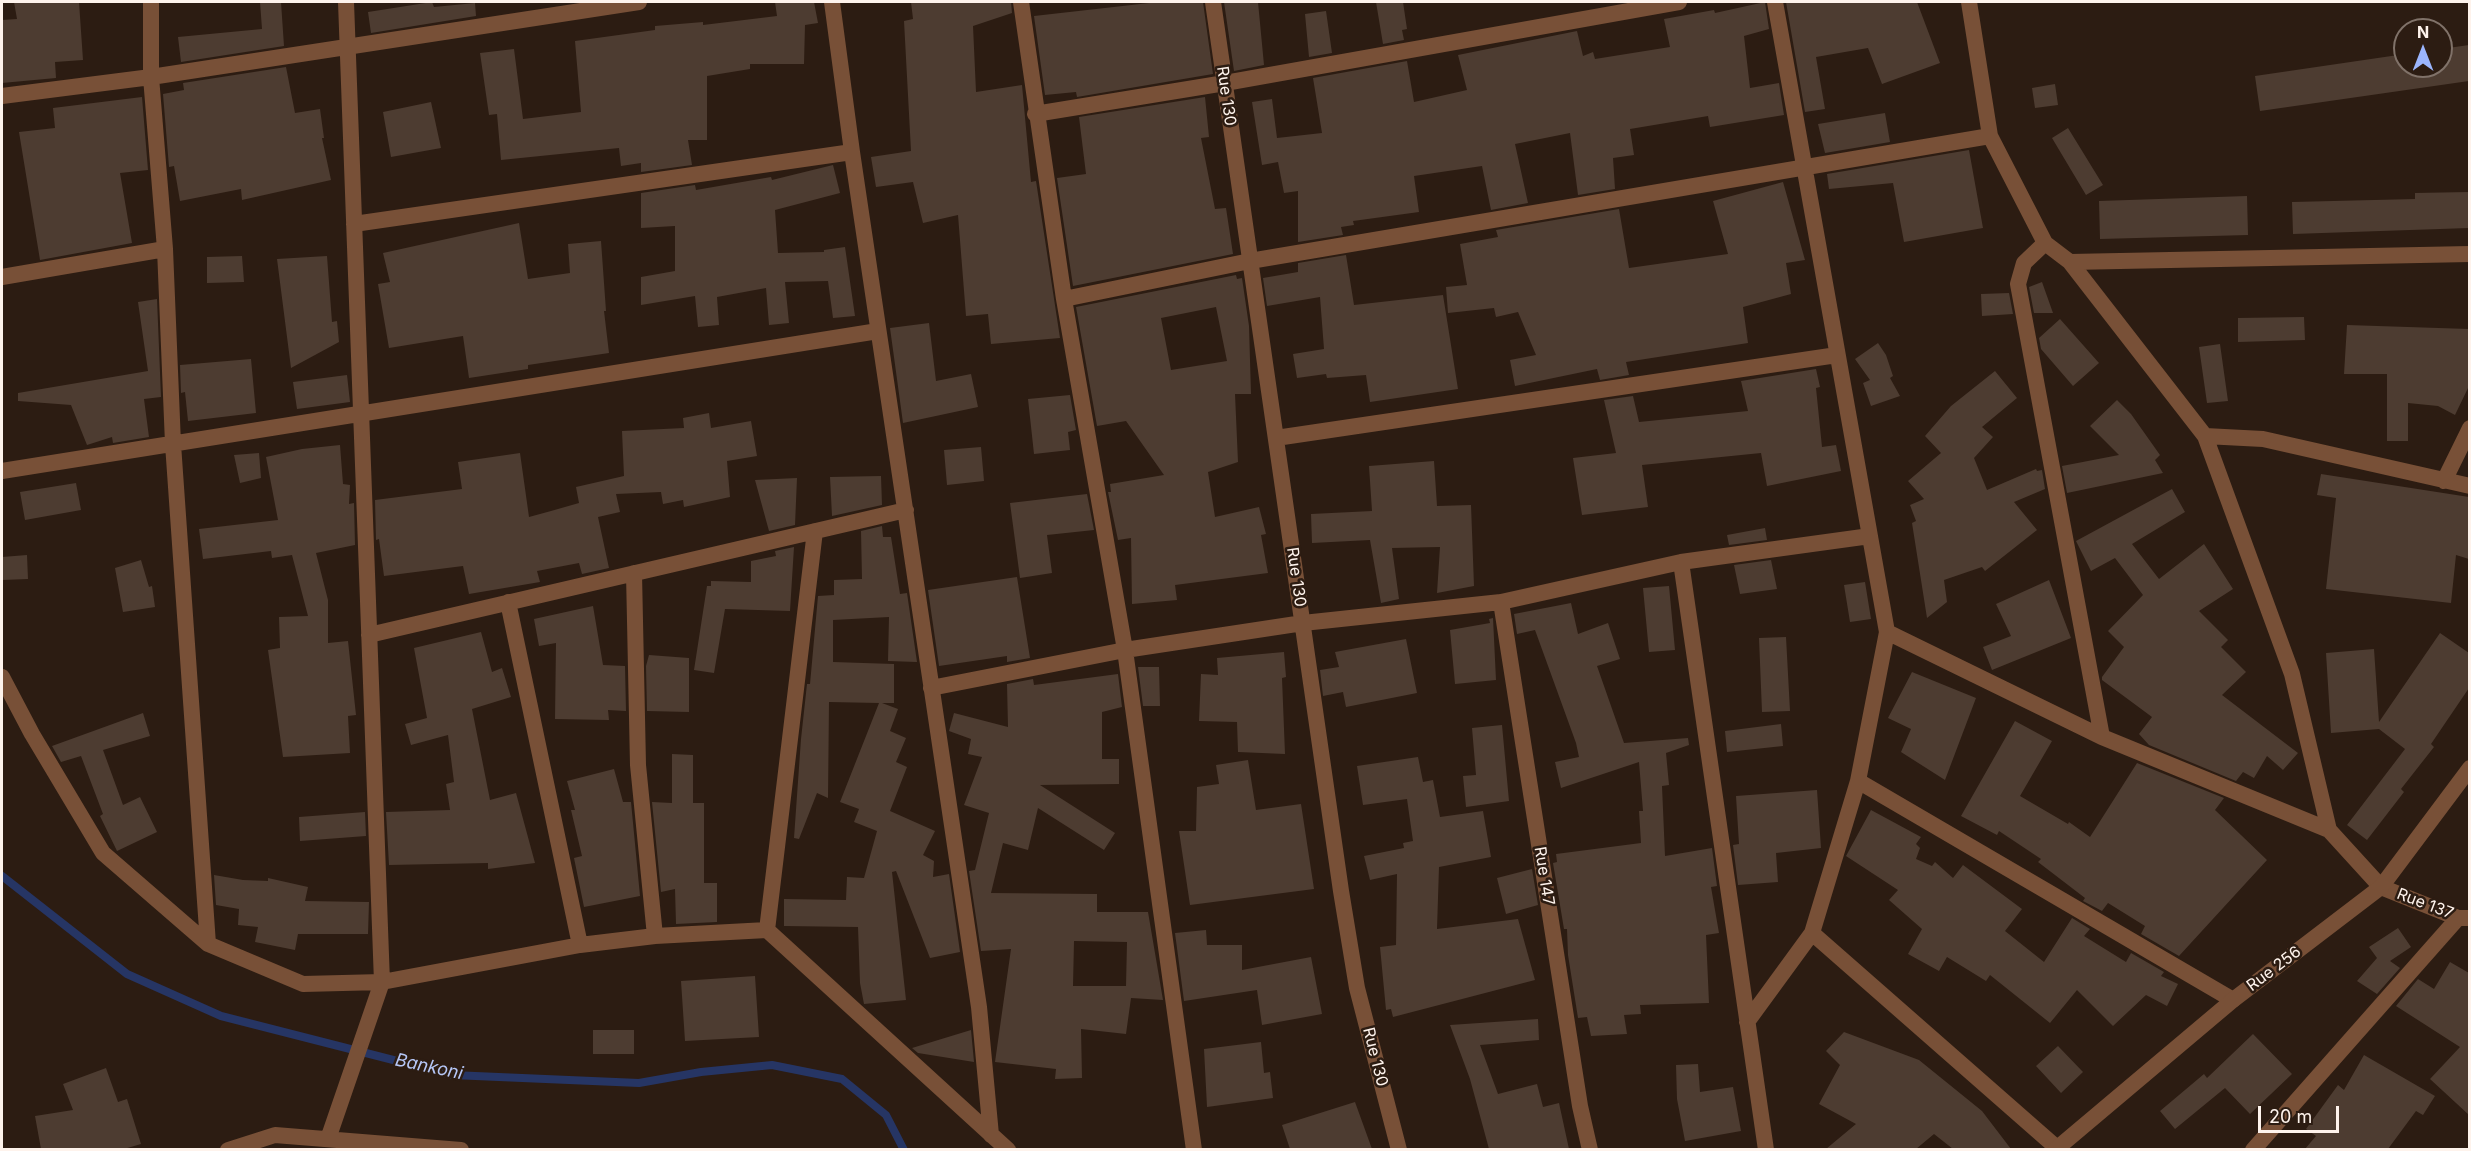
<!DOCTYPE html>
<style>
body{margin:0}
#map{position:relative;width:2471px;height:1151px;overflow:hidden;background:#2c1c12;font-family:Inter,sans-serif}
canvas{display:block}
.frame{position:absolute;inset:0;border:3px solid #fef3ec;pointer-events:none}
.north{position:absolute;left:2393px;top:18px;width:60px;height:60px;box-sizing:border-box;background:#2c1c12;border:2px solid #807269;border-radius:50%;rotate:0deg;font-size:16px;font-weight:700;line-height:24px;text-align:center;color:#fef3ec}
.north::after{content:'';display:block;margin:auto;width:21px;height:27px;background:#9bb5fd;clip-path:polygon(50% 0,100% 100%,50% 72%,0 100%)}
.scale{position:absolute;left:2258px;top:1106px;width:81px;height:27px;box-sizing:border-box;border:3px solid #fef3ec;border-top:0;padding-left:8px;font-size:18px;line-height:21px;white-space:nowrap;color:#fef3ec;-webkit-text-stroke:4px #2c1c12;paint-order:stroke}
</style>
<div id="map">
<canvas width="2471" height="1151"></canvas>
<div class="frame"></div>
<div class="north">N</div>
<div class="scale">20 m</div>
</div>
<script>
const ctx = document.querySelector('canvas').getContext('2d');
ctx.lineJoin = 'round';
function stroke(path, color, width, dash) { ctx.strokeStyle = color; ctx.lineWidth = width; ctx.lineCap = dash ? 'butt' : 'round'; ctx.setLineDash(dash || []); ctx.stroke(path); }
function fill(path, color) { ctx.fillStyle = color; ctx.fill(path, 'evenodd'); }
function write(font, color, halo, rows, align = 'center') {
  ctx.font = font + ' Inter,sans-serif'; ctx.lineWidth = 5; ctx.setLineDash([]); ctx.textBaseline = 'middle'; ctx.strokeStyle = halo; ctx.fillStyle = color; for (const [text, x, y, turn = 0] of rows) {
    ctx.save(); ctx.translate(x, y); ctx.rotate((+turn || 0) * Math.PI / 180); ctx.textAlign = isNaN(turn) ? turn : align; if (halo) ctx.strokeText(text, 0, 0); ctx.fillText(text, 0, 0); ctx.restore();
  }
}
const stream = new Path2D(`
 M 2,876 L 127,974 L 221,1016 L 452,1075 L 639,1083 L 701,1072 L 772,1065 L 842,1079 L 886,1115 L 904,1150`);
const building = new Path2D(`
 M 14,2 L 79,2 L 83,60 L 55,62 L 56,78 L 2,83 L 2,20 L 17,19 Z
 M 260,2 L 281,2 L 284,46 L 181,62 L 178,37 L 262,29 Z
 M 432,2 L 434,7 L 475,3 L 476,16 L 371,33 L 368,12 Z
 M 775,2 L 814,2 L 818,23 L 805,25 L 804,64 L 750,64 L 750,69 L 707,76 L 707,140 L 688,140 L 692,165 L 641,172 L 641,163 L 621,166 L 619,148 L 501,160 L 497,114 L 489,115 L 480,53 L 514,49 L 523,119 L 581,112 L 575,41 L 655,30 L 655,26 L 703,22 L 703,25 L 777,16 Z
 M 911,2 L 1011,2 L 1012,13 L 973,26 L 976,92 L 1022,85 L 1031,182 L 1036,181 L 1060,338 L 991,344 L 988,314 L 966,316 L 958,215 L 923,223 L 913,182 L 876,187 L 871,157 L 911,151 L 904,21 L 913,19 Z
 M 1158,2 L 1203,2 L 1213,74 L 1077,97 L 1076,92 L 1045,95 L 1034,16 Z
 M 1224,2 L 1258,2 L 1264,65 L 1234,71 Z
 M 1376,2 L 1403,2 L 1407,29 L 1402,30 L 1404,40 L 1383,44 Z
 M 1765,2 L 1769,29 L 1744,36 L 1750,88 L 1779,83 L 1784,115 L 1710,127 L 1708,116 L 1630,129 L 1634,155 L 1613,158 L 1615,189 L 1578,195 L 1570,133 L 1515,144 L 1528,203 L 1491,210 L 1482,166 L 1414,176 L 1419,212 L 1353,221 L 1354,225 L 1341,227 L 1343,235 L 1298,242 L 1298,191 L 1284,193 L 1278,162 L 1262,165 L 1252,102 L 1272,99 L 1277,138 L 1322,133 L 1313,78 L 1407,61 L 1414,102 L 1467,90 L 1458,55 L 1577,31 L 1583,56 L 1593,52 L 1595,59 L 1670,47 L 1664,19 L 1714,10 L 1715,13 Z
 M 1786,2 L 1917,2 L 1940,63 L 1882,84 L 1868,48 L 1816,57 L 1825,109 L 1805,112 Z
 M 1326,11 L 1332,53 L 1309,57 L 1305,14 Z
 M 2469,45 L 2469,81 L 2260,111 L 2255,76 L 2405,54 L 2405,66 L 2441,66 L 2441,49 Z
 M 286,67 L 295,113 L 320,109 L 324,138 L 322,138 L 331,180 L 242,200 L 241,189 L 180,201 L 174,166 L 169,167 L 163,94 L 184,90 L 183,83 Z
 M 2055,84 L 2058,105 L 2035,108 L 2032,88 Z
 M 142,97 L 148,170 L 120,173 L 132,243 L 40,260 L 19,132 L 55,128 L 53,108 Z
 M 1205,97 L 1209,137 L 1201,138 L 1215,209 L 1226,208 L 1233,254 L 1073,286 L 1057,178 L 1086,174 L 1079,117 Z
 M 431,102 L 441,148 L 391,157 L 383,112 Z
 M 1885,113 L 1890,142 L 1825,153 L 1818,124 Z
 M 2068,128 L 2103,185 L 2086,195 L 2052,138 Z
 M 1969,150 L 1983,228 L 1904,242 L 1893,183 L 1829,189 L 1827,174 Z
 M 833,165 L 840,193 L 775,210 L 778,253 L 824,252 L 824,250 L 845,247 L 855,316 L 833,318 L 828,281 L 785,282 L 789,323 L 769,325 L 766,288 L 717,297 L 719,325 L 698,327 L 695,296 L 641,305 L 641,277 L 675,271 L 675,226 L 641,228 L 641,193 L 695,185 L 696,190 L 771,177 L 772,180 Z
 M 1783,182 L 1805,260 L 1786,263 L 1791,294 L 1743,307 L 1748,343 L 1626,362 L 1629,375 L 1600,380 L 1597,369 L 1515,386 L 1510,360 L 1536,355 L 1518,312 L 1496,317 L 1494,308 L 1448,313 L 1446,287 L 1467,285 L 1460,244 L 1498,237 L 1496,230 L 1619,209 L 1629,268 L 1728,254 L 1713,201 Z
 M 2469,192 L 2469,228 L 2293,234 L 2292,202 L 2415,199 L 2415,193 Z
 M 2247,196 L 2248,235 L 2100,239 L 2099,201 Z
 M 519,223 L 528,279 L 570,273 L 568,244 L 601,241 L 606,311 L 604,311 L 609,353 L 528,365 L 528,369 L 469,378 L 463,336 L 389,348 L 378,284 L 390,282 L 383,253 Z
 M 1346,255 L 1354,305 L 1443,295 L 1458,389 L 1370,402 L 1366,375 L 1327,378 L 1326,374 L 1297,378 L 1293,354 L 1324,349 L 1320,297 L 1267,306 L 1263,278 L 1298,272 L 1298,263 Z
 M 242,256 L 244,282 L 207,283 L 207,257 Z
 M 327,256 L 332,322 L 337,321 L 339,342 L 291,368 L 277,259 Z
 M 1236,275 L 1237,279 L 1242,278 L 1249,326 L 1251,394 L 1235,394 L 1238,462 L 1208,472 L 1215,517 L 1259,507 L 1266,534 L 1261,535 L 1268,573 L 1175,585 L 1177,600 L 1132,604 L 1131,538 L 1118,540 L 1108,492 L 1111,492 L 1110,484 L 1164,475 L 1126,421 L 1097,426 L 1076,307 ZM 1216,307 L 1227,361 L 1171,370 L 1161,318 Z
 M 2042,282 L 2053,313 L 2034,313 L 2029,287 Z
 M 2009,293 L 2013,314 L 1982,316 L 1981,294 Z
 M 157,299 L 161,397 L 144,399 L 149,437 L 113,443 L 112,437 L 87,445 L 71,405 L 18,401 L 18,393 L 148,371 L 138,302 Z
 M 2304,317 L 2305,340 L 2238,342 L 2238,318 Z
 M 2060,319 L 2099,363 L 2073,386 L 2041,349 L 2039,338 Z
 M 929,323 L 936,381 L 971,374 L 978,407 L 903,423 L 890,328 Z
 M 2347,325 L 2469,329 L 2469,386 L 2455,415 L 2438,406 L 2408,403 L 2408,441 L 2387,441 L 2387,374 L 2344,374 Z
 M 1878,343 L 1886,355 L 1893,376 L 1890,378 L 1900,396 L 1871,406 L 1863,383 L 1870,380 L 1855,359 Z
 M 2220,344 L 2228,401 L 2207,403 L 2199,347 Z
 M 251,359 L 256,413 L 188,421 L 185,392 L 181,393 L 180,365 Z
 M 1816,369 L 1820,387 L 1816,388 L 1822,447 L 1836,445 L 1841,471 L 1767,486 L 1761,453 L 1642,465 L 1648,507 L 1582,515 L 1573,458 L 1616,453 L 1604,400 L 1633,396 L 1639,422 L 1748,411 L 1741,381 Z
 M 1995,371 L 2017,398 L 1982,427 L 1993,437 L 1974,458 L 1987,490 L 2036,469 L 2037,471 L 2042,470 L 2045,489 L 2014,502 L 2037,530 L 1985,571 L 1982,567 L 1944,580 L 1947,602 L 1927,618 L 1912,523 L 1916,521 L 1910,505 L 1924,499 L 1908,481 L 1941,453 L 1925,436 L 1951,406 Z
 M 347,375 L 350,402 L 297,409 L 293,382 Z
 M 1070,395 L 1076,430 L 1068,432 L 1070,450 L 1034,454 L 1028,399 Z
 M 2117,400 L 2131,414 L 2160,455 L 2155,460 L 2163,473 L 2067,493 L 2062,466 L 2119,455 L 2090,426 Z
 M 709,413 L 711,428 L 751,421 L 757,456 L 727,461 L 730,497 L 684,507 L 683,500 L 663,504 L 661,492 L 616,494 L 620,512 L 598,517 L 609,568 L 582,574 L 579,563 L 537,571 L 540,582 L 469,594 L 463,566 L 384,576 L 379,539 L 376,540 L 375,500 L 462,489 L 458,462 L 520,453 L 529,517 L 551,511 L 579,503 L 576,487 L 624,476 L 622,431 L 684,428 L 683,418 Z
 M 340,445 L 343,484 L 350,485 L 349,504 L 354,503 L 355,545 L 316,553 L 328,600 L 328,643 L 348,641 L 356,715 L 348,716 L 350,753 L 283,757 L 268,650 L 280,648 L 279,617 L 308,616 L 292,555 L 272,558 L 271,551 L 203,559 L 199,529 L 278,520 L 266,457 L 302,449 Z
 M 981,447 L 984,481 L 947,485 L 944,450 Z
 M 259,453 L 261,478 L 240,483 L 234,455 Z
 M 1434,461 L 1437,506 L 1471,505 L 1474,586 L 1437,593 L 1440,547 L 1392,548 L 1399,599 L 1381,603 L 1370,540 L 1312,543 L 1311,514 L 1372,511 L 1369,466 Z
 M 2321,474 L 2469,497 L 2469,559 L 2456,555 L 2451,603 L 2326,589 L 2336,498 L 2317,495 Z
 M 881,476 L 882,505 L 832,516 L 830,477 Z
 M 797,478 L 795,525 L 769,531 L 755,480 Z
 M 76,483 L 81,510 L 25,520 L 20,492 Z
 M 2172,489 L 2185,512 L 2132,544 L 2159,579 L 2204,544 L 2233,589 L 2199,611 L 2228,640 L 2221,647 L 2246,672 L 2222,695 L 2298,753 L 2283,770 L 2267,756 L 2254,778 L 2243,772 L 2236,781 L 2149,745 L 2139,734 L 2152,717 L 2102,680 L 2102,677 L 2124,647 L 2108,631 L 2143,595 L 2115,558 L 2091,571 L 2076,541 Z
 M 1087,494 L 1094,530 L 1047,535 L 1052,573 L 1020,578 L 1010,503 Z
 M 882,526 L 883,537 L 891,537 L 900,594 L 907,593 L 917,662 L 888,661 L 889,617 L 833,620 L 833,662 L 894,664 L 894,703 L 882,703 L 898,709 L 890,731 L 906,738 L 896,762 L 907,767 L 890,811 L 935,831 L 923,855 L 934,861 L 933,877 L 949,874 L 960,952 L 930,958 L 896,871 L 892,872 L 906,1000 L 864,1004 L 860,983 L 858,927 L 784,926 L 784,899 L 846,900 L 847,877 L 864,878 L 877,831 L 854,822 L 859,809 L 840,802 L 879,703 L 829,702 L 828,798 L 817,793 L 799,839 L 794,838 L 801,739 L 807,684 L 810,684 L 818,596 L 834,595 L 834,580 L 862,579 L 861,531 Z
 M 1765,528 L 1767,540 L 1729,545 L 1727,535 Z
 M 794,547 L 790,611 L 725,609 L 714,673 L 694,670 L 707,586 L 711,586 L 711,581 L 751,582 L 751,561 L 776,556 L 775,551 Z
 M 27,555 L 28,579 L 2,580 L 2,557 Z
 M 141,560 L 149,587 L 152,586 L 155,607 L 123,612 L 115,568 Z
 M 1771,560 L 1777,589 L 1740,594 L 1734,565 Z
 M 1017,577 L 1030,658 L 1007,662 L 1007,656 L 939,666 L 928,590 Z
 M 2049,580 L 2071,638 L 1992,670 L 1983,647 L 2011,636 L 1996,604 Z
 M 1865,582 L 1871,619 L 1850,622 L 1844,585 Z
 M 1669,586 L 1675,650 L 1649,652 L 1643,588 Z
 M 1571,603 L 1578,634 L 1608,623 L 1620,659 L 1597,666 L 1624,743 L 1688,738 L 1689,745 L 1666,753 L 1669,785 L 1662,786 L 1665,856 L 1712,848 L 1717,886 L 1711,887 L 1719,933 L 1706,935 L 1709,1003 L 1640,1005 L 1641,1014 L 1624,1015 L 1627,1034 L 1591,1036 L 1587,1017 L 1578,1018 L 1568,955 L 1567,929 L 1564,929 L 1553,863 L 1557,862 L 1556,854 L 1641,843 L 1639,811 L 1643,811 L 1639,762 L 1561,788 L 1555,762 L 1579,757 L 1576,743 L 1535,630 L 1517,634 L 1514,614 Z
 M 593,606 L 603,665 L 625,666 L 626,711 L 608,710 L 609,720 L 555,719 L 556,643 L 539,646 L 534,619 Z
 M 1493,618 L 1496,680 L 1455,684 L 1450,630 L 1490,623 L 1489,619 Z
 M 481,632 L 492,672 L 502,668 L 511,697 L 472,709 L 490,800 L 516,793 L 535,863 L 488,869 L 488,863 L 389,865 L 386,812 L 450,810 L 446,784 L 454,782 L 448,735 L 411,745 L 405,724 L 427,718 L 414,648 Z
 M 2440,633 L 2469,653 L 2469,688 L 2431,744 L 2434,747 L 2401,789 L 2404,792 L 2367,840 L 2347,825 L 2405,749 L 2379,729 L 2331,733 L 2326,653 L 2374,649 L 2379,722 Z
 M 1786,637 L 1790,711 L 1762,712 L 1759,638 Z
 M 1406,639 L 1417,693 L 1346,707 L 1343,692 L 1323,696 L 1320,670 L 1339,667 L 1335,652 Z
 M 1284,652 L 1286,677 L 1282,678 L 1285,754 L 1238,752 L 1237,722 L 1199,721 L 1201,674 L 1218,675 L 1217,658 Z
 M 649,655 L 689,658 L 689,712 L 647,711 L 646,666 Z
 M 1138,667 L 1159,667 L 1160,706 L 1143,706 Z
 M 1912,672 L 1976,698 L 1945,780 L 1901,752 L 1911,729 L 1888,718 Z
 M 1118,674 L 1122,707 L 1102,712 L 1102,759 L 1119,759 L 1119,784 L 1040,785 L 1115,833 L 1104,850 L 1038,808 L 1028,850 L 1003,843 L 991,893 L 1097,894 L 1097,912 L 1148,912 L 1163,1000 L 1131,998 L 1126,1034 L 1081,1029 L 1082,1078 L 1055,1079 L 1056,1069 L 995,1062 L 1011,949 L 981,951 L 969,871 L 975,870 L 989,813 L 964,805 L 982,757 L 968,754 L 971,739 L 949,731 L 954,713 L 1008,727 L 1007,684 L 1033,679 L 1034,685 ZM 1074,941 L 1127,942 L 1126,986 L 1073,986 Z
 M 143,713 L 150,736 L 103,750 L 123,805 L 140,797 L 157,832 L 117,851 L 100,816 L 103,814 L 81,756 L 61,762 L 52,746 Z
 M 2015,721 L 2052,741 L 2020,796 L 2068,824 L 2069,822 L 2090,837 L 2137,763 L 2224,798 L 2215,810 L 2267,860 L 2179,956 L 2141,934 L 2145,926 L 2108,903 L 2102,911 L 2083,901 L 2085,898 L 2038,862 L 2041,859 L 1999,831 L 1997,835 L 1961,816 Z
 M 1781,724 L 1783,746 L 1727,752 L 1725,731 Z
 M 1502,725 L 1509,801 L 1466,807 L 1463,776 L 1476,775 L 1472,728 Z
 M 672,754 L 693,755 L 693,803 L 704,803 L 704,883 L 717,883 L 717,922 L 676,924 L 675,889 L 661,892 L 652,802 L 672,803 Z
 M 1418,757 L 1423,782 L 1433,780 L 1440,817 L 1483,811 L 1491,857 L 1439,867 L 1437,929 L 1518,919 L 1535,980 L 1393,1017 L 1391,1009 L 1386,1010 L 1380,947 L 1396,945 L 1397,874 L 1370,880 L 1364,856 L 1404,848 L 1403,843 L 1413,841 L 1407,799 L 1363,805 L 1357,766 Z
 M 1248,760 L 1256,810 L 1301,804 L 1314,889 L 1190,905 L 1179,831 L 1196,831 L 1197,787 L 1219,784 L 1216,765 Z
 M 614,769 L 623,802 L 631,802 L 640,896 L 584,907 L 574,858 L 582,856 L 571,810 L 575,810 L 567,781 Z
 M 1817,790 L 1821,848 L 1776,853 L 1778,882 L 1738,885 L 1733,845 L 1739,844 L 1736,796 Z
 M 1871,810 L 1921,837 L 1916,844 L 1920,848 L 1916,859 L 1932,866 L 1935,862 L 1953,878 L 1963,865 L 2022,909 L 2005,931 L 2044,962 L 2072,918 L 2090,929 L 2084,936 L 2126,962 L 2131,953 L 2164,972 L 2161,976 L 2178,984 L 2167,1006 L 2146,995 L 2113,1026 L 2077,990 L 2050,1023 L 1990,975 L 1986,981 L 1947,957 L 1939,971 L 1908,954 L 1922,929 L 1889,900 L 1898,890 L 1846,856 Z
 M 365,812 L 366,836 L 300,841 L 299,817 Z
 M 1532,869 L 1538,905 L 1506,914 L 1497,878 Z
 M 214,875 L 243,880 L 268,881 L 268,878 L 308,887 L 305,901 L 369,902 L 368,934 L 298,934 L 295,950 L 255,942 L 258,927 L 238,925 L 239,909 L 216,905 Z
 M 2398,928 L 2411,947 L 2390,961 L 2400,968 L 2377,994 L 2357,981 L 2377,958 L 2369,947 Z
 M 1206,930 L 1207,945 L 1242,945 L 1242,970 L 1311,957 L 1322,1014 L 1262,1025 L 1257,990 L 1184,1001 L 1175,933 Z
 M 2450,962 L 2469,973 L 2469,1115 L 2430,1079 L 2460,1047 L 2396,1006 L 2418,979 L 2434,989 Z
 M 755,976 L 759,1037 L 685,1041 L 681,981 Z
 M 1538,1019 L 1539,1040 L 1480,1045 L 1498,1094 L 1537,1084 L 1543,1107 L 1559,1103 L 1569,1149 L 1489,1149 L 1470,1079 L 1450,1025 Z
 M 593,1030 L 634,1030 L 634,1054 L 593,1054 Z
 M 971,1030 L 974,1062 L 918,1053 L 912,1048 Z
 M 1844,1032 L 1919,1060 L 1982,1111 L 2011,1149 L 1953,1149 L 1934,1134 L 1916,1149 L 1826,1149 L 1856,1124 L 1819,1104 L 1840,1065 L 1826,1051 Z
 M 2253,1034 L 2292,1074 L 2250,1114 L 2225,1088 L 2175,1129 L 2160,1111 L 2204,1074 L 2207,1078 Z
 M 1261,1042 L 1264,1073 L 1270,1072 L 1273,1098 L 1207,1107 L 1204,1049 Z
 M 2058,1046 L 2083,1072 L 2061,1093 L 2036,1066 Z
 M 2364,1055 L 2435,1096 L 2423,1115 L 2416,1111 L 2388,1149 L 2305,1149 L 2316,1136 L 2306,1129 L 2338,1085 L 2344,1090 Z
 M 1698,1064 L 1700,1092 L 1733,1087 L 1741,1131 L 1685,1141 L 1677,1099 L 1676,1065 Z
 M 106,1068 L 118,1102 L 127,1099 L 141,1144 L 124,1149 L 41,1149 L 35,1116 L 73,1110 L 63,1084 Z
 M 1355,1102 L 1372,1149 L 1290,1149 L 1282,1125 Z`);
const minor = new Path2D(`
 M 151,2 L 151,77 L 165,249 L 173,444 L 208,944
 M 832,2 L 852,152 L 979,1007 L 991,1135
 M 1021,2 L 1064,299 L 1125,650 L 1194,1150
 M 1213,2 L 1341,891 L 1357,988 L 1399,1150
 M 1969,2 L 1990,136 L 2045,243 L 2070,262 L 2205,436 L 2292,674 L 2329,830
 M 2,96 L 151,77 L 639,2
 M 1035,114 L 1225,83 L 1679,2
 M 354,224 L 852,152
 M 2045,243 L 2024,263 L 2018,284 L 2102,737
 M 2070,262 L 2470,254
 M 2,277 L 165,249
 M 1064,299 L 1250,261 L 1990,136
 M 2205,436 L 2263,439 L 2470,486
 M 1276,438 L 1837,355
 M 2,471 L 878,331
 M 2444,481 L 2470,428
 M 1681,562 L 1766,1150
 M 634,573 L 638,765 L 655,936
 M 508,602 L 580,945
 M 1501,602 L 1580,1106 L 1590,1150
 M 1887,632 L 2102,737 L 2329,830 L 2381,887 L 2458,918 L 2470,918
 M 369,635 L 906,510
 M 2,677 L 32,734 L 103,853 L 208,944 L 303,984 L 382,982 L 580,945 L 655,936 L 767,930 L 1008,1150
 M 931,688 L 1125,650 L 1303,623 L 1501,602 L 1681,562 L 1870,536
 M 1858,781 L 2233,1000
 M 767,930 L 815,531
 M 1812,933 L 2057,1148
 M 1747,1022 L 1812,933 L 1858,781 L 1887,632 L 1775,2
 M 328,1139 L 382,982 L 346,2
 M 228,1150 L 275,1135 L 461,1150
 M 2253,1150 L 2458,918`);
const tertiary = new Path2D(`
 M 2055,1150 L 2233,1000 L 2381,887 L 2470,768`);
const streetNames = [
 ["Rue 130",1226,96,82],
 ["Rue 130",1296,577,82],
 ["Rue 147",1544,876,81],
 ["Rue 137",2425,904,21],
 ["Rue 256",2274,969,-37],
 ["Rue 130",1375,1057,76]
];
const waterNames = [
 ["Bankoni",429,1067,12]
];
stroke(stream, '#263564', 8);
fill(building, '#4d3c31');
stroke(minor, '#785037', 16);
stroke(tertiary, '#785037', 16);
write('16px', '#fef3ec', '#2c1c12', streetNames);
write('italic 18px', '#b6c7f7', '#2c1c12', waterNames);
</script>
